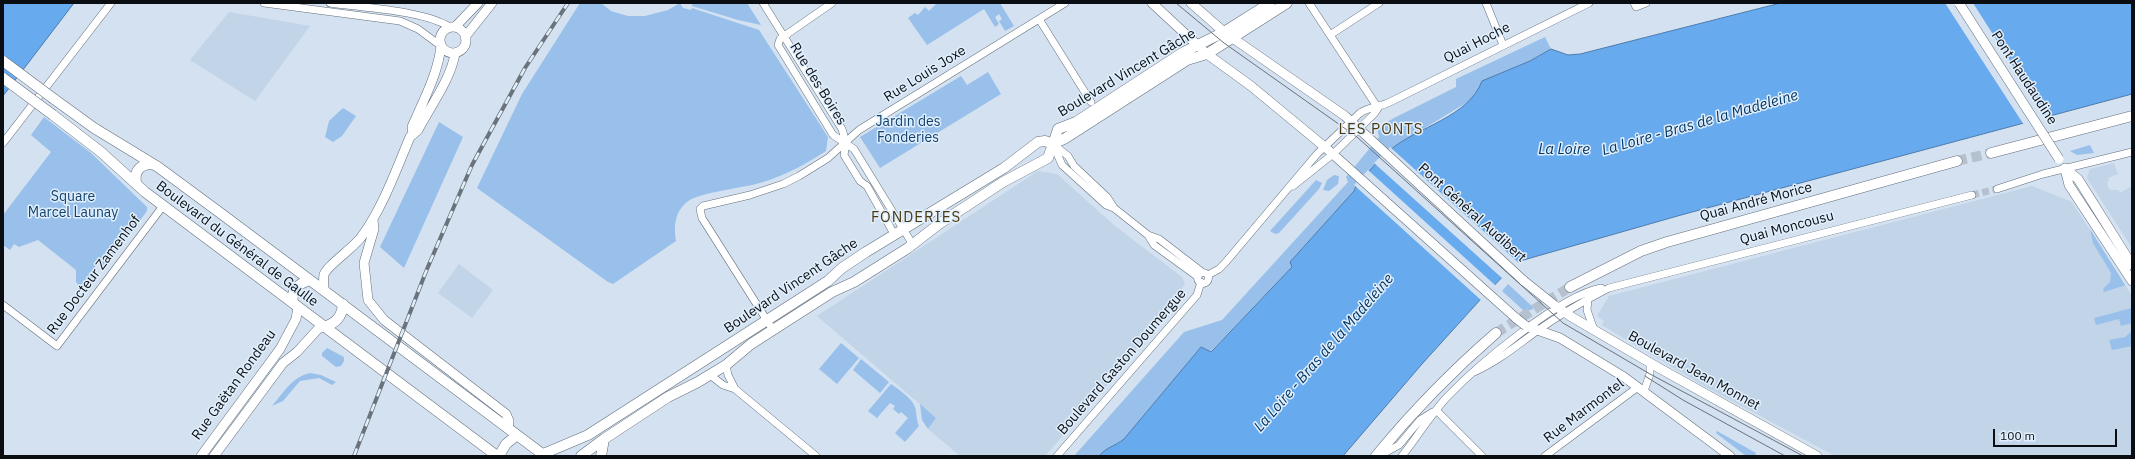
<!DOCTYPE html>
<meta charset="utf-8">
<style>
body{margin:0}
#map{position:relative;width:2135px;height:459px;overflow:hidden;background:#d4e1f0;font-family:"IBM Plex Sans",sans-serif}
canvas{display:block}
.frame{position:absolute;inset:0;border:4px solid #0a0e13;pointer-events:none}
.scale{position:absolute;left:1993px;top:429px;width:124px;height:18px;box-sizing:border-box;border:2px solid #0a0e13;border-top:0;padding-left:5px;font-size:12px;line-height:14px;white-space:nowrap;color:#0a0e13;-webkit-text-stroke:3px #e1effd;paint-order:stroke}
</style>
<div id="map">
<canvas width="2135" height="459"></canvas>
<div class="frame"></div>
<div class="scale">100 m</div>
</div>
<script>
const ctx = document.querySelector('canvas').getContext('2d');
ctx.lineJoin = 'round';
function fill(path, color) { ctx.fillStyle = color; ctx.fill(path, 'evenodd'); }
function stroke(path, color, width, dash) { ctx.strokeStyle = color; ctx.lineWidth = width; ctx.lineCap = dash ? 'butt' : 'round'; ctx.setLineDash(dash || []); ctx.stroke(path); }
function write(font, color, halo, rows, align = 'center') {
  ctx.font = font + ' "IBM Plex Sans",sans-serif'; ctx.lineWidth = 3; ctx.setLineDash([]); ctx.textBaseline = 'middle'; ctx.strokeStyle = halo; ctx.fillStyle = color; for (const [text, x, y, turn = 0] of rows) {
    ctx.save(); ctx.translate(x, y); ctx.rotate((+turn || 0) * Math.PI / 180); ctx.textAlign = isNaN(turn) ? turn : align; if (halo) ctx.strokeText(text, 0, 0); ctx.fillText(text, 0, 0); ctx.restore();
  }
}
const built = new Path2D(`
 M 229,12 L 310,26 L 255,101 L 190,60 Z
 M 2114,163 L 2118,174 L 2108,178 L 2109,179 L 2107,184 L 2110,190 L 2119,190 L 2120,193 L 2132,186 L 2132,248 L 2087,178 L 2090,169 Z
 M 1038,171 L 1057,174 L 1115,226 L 1182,277 L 1185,283 L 1179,294 L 1120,370 L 1045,456 L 960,456 L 928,429 L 936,418 L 817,316 Z
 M 2032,186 L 2072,202 L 2132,296 L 2132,456 L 1835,456 L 1706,387 L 1630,342 L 1602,325 L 1604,321 L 1597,316 L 1609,296 Z
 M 459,264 L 493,290 L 472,318 L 438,293 Z`);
const green = new Path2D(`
 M 580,3 L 601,3 L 611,11 L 628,16 L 645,16 L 668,10 L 680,3 L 683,8 L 691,10 L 692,8 L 759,30 L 828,137 L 826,151 C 806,164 786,175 763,182 C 746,188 698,192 687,202 C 674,213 674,227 676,241 L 613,284 L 608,282 L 477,188 L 522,94 Z
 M 692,3 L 747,3 L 761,25 L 738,20 L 692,6 Z
 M 937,3 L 1000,3 L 1014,26 L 1005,31 L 999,21 L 1002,19 L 999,14 L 995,17 L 999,24 L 995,27 L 984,9 L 927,45 L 908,18 L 915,13 L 918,15 L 925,7 L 929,11 Z
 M 1545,37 L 1551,49 L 1530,61 L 1483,81 L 1480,89 L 1471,100 L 1390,149 L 1356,186 L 1354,191 L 1290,262 L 1292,267 L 1210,352 L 1201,347 L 1124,439 C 1114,447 1108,446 1099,456 L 1074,456 L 1184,332 L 1222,320 L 1348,182 L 1346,177 L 1379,137 L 1377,128 L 1394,118 L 1456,87 L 1456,79 Z
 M 988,72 L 1001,94 L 880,168 L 860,137 L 961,76 L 967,85 Z
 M 343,108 L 356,116 L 342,136 L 333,142 L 325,137 L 329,121 Z
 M 44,117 L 91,153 L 147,207 L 147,211 L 105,268 L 98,263 L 89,275 L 95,280 L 85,293 L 76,282 L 76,270 L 38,240 L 19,247 L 14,244 L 10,250 L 3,245 L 3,215 L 51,152 L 31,135 Z
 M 439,122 L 463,137 L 404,268 L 380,247 Z
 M 2090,145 L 2094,153 L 2077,155 L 2070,151 Z
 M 1334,175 L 1339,176 L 1338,184 L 1329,191 L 1323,190 L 1327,180 Z
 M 1316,180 L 1322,183 L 1319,189 L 1279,233 L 1275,234 L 1270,231 Z
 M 2090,229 L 2125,285 L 2126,285 L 2104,292 L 2103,289 L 2110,282 L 2111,273 L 2093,243 Z
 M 1508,284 L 1534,308 L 1531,310 L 1523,310 L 1502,291 Z
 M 2132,308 L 2132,323 L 2121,326 L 2119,319 L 2096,325 L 2094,318 Z
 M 2132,331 L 2132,346 L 2112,350 L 2109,340 L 2125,337 Z
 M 841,343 L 859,358 L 837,384 L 819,369 Z
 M 327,348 L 344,357 L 344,361 L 341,366 L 336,367 L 322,356 L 322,353 Z
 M 861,359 L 889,382 L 880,393 L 853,370 Z
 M 310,373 L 321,375 L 336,382 L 332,385 L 319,378 L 300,381 L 283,401 L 272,406 C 284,392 292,377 310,373 Z
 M 891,384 C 899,390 912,398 915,407 C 917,413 916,420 919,426 L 905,442 L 895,433 L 908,418 L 901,412 L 899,414 L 893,409 L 895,406 L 890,403 L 877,418 L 868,411 Z
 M 920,404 L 936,418 L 928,429 L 922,420 Z
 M 1717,431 L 1756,453 L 1755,456 L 1746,456 L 1716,433 Z`);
const water = new Path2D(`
 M 3,3 L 74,3 L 3,96 Z
 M 1781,3 L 2132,3 L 2132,94 L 1681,215 L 1520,261 L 1514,265 L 1480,300 L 1422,364 L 1343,456 L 1099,456 C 1108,446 1114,447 1124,439 L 1201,347 L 1211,352 L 1292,267 L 1290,262 L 1354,191 L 1356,186 C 1367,174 1378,160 1390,150 C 1417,127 1469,117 1482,81 L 1530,61 L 1551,49 L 1568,55 L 1580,54 Z`);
const pier = new Path2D(`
 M 1945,3 L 1973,3 L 2047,119 L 2024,125 Z
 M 1390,147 L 1520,264 L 1503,279 L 1374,163 Z
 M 1368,170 L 1496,286 L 1482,301 L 1354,185 Z`);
const streetTunnel = new Path2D(`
 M 1972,195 L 1997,189`);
const primaryTunnel = new Path2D(`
 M 1957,161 L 1991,153
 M 1496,333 L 1570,287`);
const street = new Path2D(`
 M 264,3 L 400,21 L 418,29 L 441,46
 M 330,3 C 363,8 422,10 450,27
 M 763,3 L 842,129 L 846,143 L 844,155 L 860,181 L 867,186 L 894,234
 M 832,3 L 780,39 L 778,45 L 833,135 L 854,149 L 913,245
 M 1309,3 L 1378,108
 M 1486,3 L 1503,45
 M 1634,3 L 1636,7 L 1646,3
 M 1039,19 L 1091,102
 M 1330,35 L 1379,3
 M 3,143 L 111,3
 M 1053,144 L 1062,165 L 1106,205 L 1114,208 L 1148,235 L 1159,239 L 1202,272
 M 1053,144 L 1068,156 L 1074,166 L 1107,197 L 1114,208
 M 1293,186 L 1333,154 L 1374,114 L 1378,108
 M 1997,189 L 2043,174 L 2132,152
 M 1148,235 L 1154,245 L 1198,277
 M1197.5 278a5.5 5.5 0 1 1 11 0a5.5 5.5 0 1 1-11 0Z
 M 1208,275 L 1219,269 L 1225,263 L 1317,154 L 1360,113 C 1369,107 1380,107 1390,102 L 1589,3
 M 1588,299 L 1587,310 L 1594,330
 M 3,305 L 57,346 L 163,206
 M 773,330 L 702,218 L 700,209 L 703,206 L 750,195 L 783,184 L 799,176 L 828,158 L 859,130 L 1065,3
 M 726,365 L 728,375 L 735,389 L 816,456
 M 1474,372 C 1497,362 1516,346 1537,331 C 1559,315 1584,301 1609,288 L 1972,195
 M 710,375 L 723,385 L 735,389
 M 1644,391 L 1650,374 L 1650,363
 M 1436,410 L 1482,456
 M 1057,456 L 1197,295 L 1201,282
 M 1379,456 L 1399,445 L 1420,420 L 1433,412
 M 1402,456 C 1418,436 1431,414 1448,396 C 1478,365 1559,296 1601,288
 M 1545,456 L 1638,387`);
const secondary = new Path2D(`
 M 1152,3 L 1207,54 L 1251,86 L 1326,148 L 1517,319
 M 1191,3 L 1224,32 L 1345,116 L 1524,281
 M440 40a13 13 0 1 1 26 0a13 13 0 1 1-26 0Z
 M 455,27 L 478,3
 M 465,37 L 492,3
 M 413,134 L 412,127 C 423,101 438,74 441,46
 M 2065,168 L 2078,179 L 2132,265
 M 2065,169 L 2069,185 L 2132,281
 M 373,220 L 374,229 L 364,263 L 368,300 L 384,320 L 506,414 L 509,421 L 508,428
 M 324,290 C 324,286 323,280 324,275 C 325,267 355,247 362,236 C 383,207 396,170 410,137 L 418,130 C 430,107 452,77 455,53
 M 1554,305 L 1570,316 L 1659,368 L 1817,456
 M 1526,326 L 1560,338 L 1624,377 L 1730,456
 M 201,456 L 280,349 L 296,319 L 298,307
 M 214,456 L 283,363 L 297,352 L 318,329 L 324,327`);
const primary = new Path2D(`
 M 54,99 L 94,128 L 158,167 L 219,212 L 545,456
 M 53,115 L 101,152 L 145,192 L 497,456
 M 1991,153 L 2132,116
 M 136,182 C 134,170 141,164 153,164
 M 1570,287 L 1641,251 L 1667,242 L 1957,161
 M 293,303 C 291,290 297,284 310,280
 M 324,327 C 336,323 342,317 343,304
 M 543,454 L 588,435 L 828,281 L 842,268 L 866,252 L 1004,168 L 1038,142 L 1045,141 L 1053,144 L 1058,129 L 1076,122 L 1182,53 L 1224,32 L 1270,3
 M 499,456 L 506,444 L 517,435
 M 581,456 L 604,439 L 668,397 L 698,382 L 726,365 L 751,344 L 832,292 L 854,282 L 908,248 L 939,224 L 1003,182 L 1048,158 L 1053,144 L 1064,139 L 1187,60 L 1207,54 L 1287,3
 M 601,456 L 604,439
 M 1376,456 C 1413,411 1452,371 1496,333`);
const tram = new Path2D(`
 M 1176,3 L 1224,43 L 1357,137 L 1563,323 L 1650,374 L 1803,456
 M 1645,376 L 1683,400 L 1785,456`);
const rail = new Path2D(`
 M 354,456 L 427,269 L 472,165 L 525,68 L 568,3`);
const secondaryBridge = new Path2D(`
 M 1959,3 L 2059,159
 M 1524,281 L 1554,305
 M 1517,319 L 1526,326`);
const primaryBridge = new Path2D(`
 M 3,61 L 54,99
 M 3,78 L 53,115`);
const streetNames = [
 ["Quai Hoche",1477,43,-27],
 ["Boulevard Vincent Gâche",1127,73,-31],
 ["Rue Louis Joxe",925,74,-32],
 ["Pont Haudaudine",2024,78,57],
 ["Rue des Boires",818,84,58],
 ["Quai André Morice",1756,202,-15],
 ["Pont Général Audibert",1472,213,42],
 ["Quai Moncousu",1787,228,-15],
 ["Boulevard du Général de Gaulle",237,244,37],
 ["Rue Docteur Zamenhof",94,275,-53],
 ["Boulevard Vincent Gâche",791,286,-34],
 ["Boulevard Gaston Doumergue",1122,362,-49],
 ["Boulevard Jean Monnet",1694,371,29],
 ["Rue Gaëtan Rondeau",234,385,-54],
 ["Rue Marmontel",1584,411,-37]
];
const parkNames = [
 ["Jardin des",908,122],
 ["Fonderies",908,138],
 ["Square",73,197],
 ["Marcel Launay",73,213]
];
const waterNames = [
 ["La Loire - Bras de la Madeleine",1700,123,-16],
 ["La Loire",1564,150],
 ["La Loire - Bras de la Madeleine",1324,353,-49]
];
const neighbourhoodNames = [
 ["LES PONTS",1381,130],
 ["FONDERIES",916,218]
];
fill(built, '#c1d4e8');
fill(green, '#98c0ea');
fill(water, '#68aaee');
stroke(water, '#4c7bac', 1);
fill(pier, '#d4e1f0');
stroke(streetTunnel, '#b6c1cf', 7, [7, 3.5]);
stroke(primaryTunnel, '#b6c1cf', 10, [10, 5]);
stroke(street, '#636f7c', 8);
stroke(secondary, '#636f7c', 10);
stroke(primary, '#636f7c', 11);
stroke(street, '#fff', 7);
stroke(secondary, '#fff', 9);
stroke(primary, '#fff', 10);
stroke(tram, '#6a727c', 1);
stroke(rail, '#6a727c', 4);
stroke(rail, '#e1effd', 2.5, [8]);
stroke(secondaryBridge, '#636f7c', 10, []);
stroke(primaryBridge, '#636f7c', 11, []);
stroke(secondaryBridge, '#fff', 9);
stroke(primaryBridge, '#fff', 10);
write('14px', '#0a0e13', '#e1effd', streetNames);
write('14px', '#10406b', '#e1effd', parkNames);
write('italic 15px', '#023560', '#e1effd', waterNames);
ctx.letterSpacing = '1px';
write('15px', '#4b3811', '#e1effd', neighbourhoodNames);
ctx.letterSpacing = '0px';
</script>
